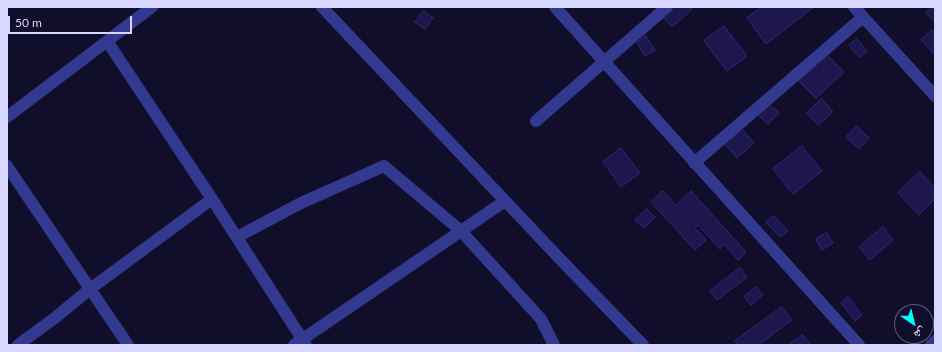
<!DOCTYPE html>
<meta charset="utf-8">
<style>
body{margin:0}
#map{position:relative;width:942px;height:352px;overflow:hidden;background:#100e2b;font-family:Lato,"Noto Naskh Arabic",sans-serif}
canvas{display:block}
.frame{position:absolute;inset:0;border:8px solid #d8d7ff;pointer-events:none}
.north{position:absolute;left:894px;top:304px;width:40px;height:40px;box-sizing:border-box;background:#100e2b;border:1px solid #605e80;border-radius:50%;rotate:145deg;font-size:11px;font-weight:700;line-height:16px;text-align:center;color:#d8d7ff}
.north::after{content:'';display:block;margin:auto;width:14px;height:18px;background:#03ffff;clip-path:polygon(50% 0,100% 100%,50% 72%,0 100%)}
.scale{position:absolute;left:8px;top:16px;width:124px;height:18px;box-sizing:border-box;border:2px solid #d8d7ff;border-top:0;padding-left:5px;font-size:12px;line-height:14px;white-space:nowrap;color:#d8d7ff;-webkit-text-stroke:3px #100e2b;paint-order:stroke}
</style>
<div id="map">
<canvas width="942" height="352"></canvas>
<div class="frame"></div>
<div class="north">ش</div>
<div class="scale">50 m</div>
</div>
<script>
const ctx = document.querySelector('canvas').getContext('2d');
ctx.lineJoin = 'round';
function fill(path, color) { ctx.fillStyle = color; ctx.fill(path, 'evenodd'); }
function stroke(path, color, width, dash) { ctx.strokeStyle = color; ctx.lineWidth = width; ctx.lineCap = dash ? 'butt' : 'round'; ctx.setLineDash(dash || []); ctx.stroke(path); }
const building = new Path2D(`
 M 671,7 L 690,7 L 692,9 L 672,27 L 662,16 Z
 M 762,7 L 814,7 L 766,44 L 747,18 Z
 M 933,7 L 935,7 L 935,19 L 933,20 L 926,13 Z
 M 424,11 L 433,18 L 425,29 L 415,22 Z
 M 724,26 L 747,56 L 727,71 L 704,41 Z
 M 932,30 L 935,34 L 935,55 L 921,40 Z
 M 646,36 L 655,50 L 645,56 L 637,43 Z
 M 857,39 L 867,51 L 859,57 L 849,45 Z
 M 822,50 L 844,72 L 816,98 L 794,76 Z
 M 822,99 L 833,112 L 818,125 L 807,113 Z
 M 767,102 L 779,113 L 768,124 L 756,113 Z
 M 738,125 L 754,143 L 737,158 L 722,140 Z
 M 857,126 L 869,138 L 859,149 L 846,137 Z
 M 802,146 L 822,171 L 793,194 L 773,169 Z
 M 621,148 L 640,173 L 621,187 L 603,162 Z
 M 920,172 L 935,188 L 935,199 L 919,215 L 898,193 Z
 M 663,191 L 676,205 L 691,191 L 746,252 L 738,260 L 724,244 L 720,249 L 698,225 L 695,228 L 706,240 L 695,250 L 651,202 Z
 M 647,209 L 655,217 L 644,228 L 635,220 Z
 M 774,216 L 788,231 L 780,237 L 766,222 Z
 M 883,227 L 893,240 L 870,260 L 859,247 Z
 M 827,233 L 833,243 L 822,250 L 816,239 Z
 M 740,268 L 747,277 L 717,300 L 710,291 Z
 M 756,287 L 763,295 L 751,305 L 744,297 Z
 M 848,297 L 862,315 L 855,321 L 841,303 Z
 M 782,307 L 792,320 L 758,345 L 738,345 L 735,341 Z
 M 803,335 L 811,345 L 789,345 Z`);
const street = new Path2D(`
 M 322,7 L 560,259 L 643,345
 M 555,7 L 859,345
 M 854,7 L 935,96
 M 7,117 L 152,7
 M 536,121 L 667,7
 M 694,163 L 863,17
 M 7,166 L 128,345
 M 212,199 L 306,345
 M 237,237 L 301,203 L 384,166 L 461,231 L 541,319 L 554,345
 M 18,345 L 56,317 L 90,289 L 212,199 L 107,41
 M 294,345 L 505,201
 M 931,345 L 935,341`);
fill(building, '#1d174e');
stroke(building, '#2f277c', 1);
stroke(street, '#33398f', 12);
</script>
